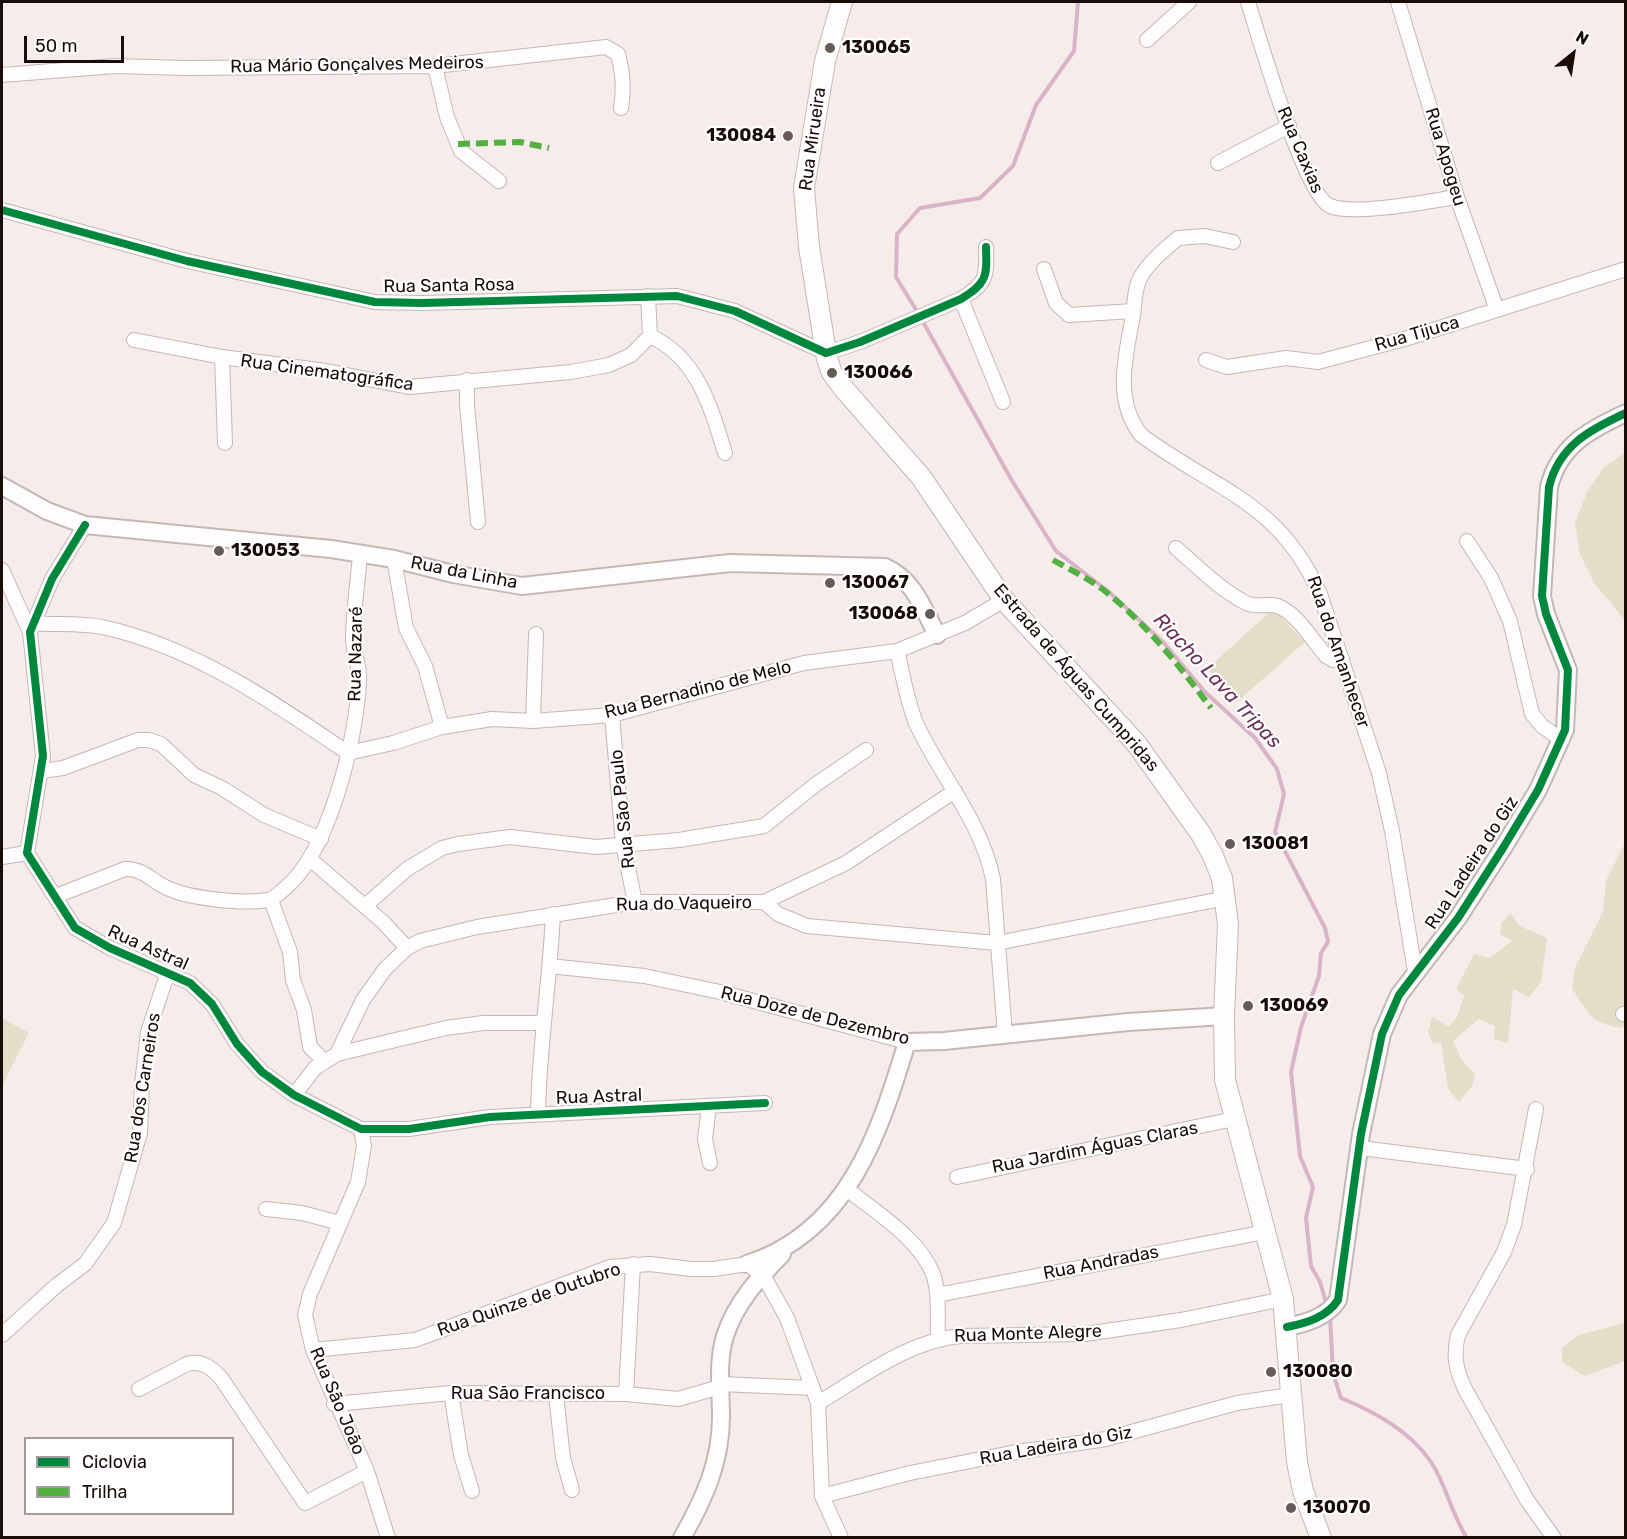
<!DOCTYPE html>
<meta charset="utf-8">
<style>
body{margin:0}
#map{position:relative;width:1627px;height:1539px;overflow:hidden;background:#f6edea;font-family:Rubik,sans-serif}
canvas{display:block}
.frame{position:absolute;inset:0;border:3px solid #1a0d09;pointer-events:none}
.legend{position:absolute;left:24px;top:1437px;width:210px;height:78px;box-sizing:border-box;background:#fff;border:2px solid #a39e9d;margin:0;padding:8px 10px;list-style:none;font-size:18px;color:#1a0d09}
.legend li{display:flex;align-items:center;gap:12px;height:30px}
.legend b{width:30px;border:2px solid #a39e9d}
.north{position:absolute;left:1543px;top:24px;width:60px;height:60px;-webkit-text-stroke:4px #fff;paint-order:stroke;rotate:30deg;font-size:16px;font-weight:700;line-height:24px;text-align:center;color:#1a0d09}
.north::after{content:'';display:block;margin:auto;width:21px;height:27px;background:#1a0d09;clip-path:polygon(50% 0,100% 100%,50% 72%,0 100%)}
.scale{position:absolute;left:24px;top:36px;width:100px;height:27px;box-sizing:border-box;border:3px solid #1a0d09;border-top:0;padding-left:8px;font-size:18px;line-height:21px;white-space:nowrap;color:#1a0d09;-webkit-text-stroke:4px #fff;paint-order:stroke}
</style>
<div id="map">
<canvas width="1627" height="1539"></canvas>
<div class="frame"></div>
<ul class="legend">
<li><b style="height:8px;background:#00873e"></b>Ciclovia</li>
<li><b style="height:8px;background:#55b044"></b>Trilha</li>
</ul>
<div class="north">N</div>
<div class="scale">50 m</div>
</div>
<script>
const ctx = document.querySelector('canvas').getContext('2d');
ctx.lineJoin = 'round';
function fill(path, color) { ctx.fillStyle = color; ctx.fill(path, 'evenodd'); }
function stroke(path, color, width, dash) { ctx.strokeStyle = color; ctx.lineWidth = width; ctx.lineCap = dash ? 'butt' : 'round'; ctx.setLineDash(dash || []); ctx.stroke(path); }
function write(font, color, halo, rows, align = 'center') {
  ctx.font = font + ' Rubik,sans-serif'; ctx.lineWidth = 4.5; ctx.setLineDash([]); ctx.textBaseline = 'middle'; ctx.strokeStyle = halo; ctx.fillStyle = color; for (const [text, x, y, turn = 0] of rows) {
    ctx.save(); ctx.translate(x, y); ctx.rotate((+turn || 0) * Math.PI / 180); ctx.textAlign = isNaN(turn) ? turn : align; if (halo) ctx.strokeText(text, 0, 0); ctx.fillText(text, 0, 0); ctx.restore();
  }
}
const green = new Path2D(`
 M 1625,453 L 1625,620 L 1594,583 L 1580,554 L 1575,523 L 1587,492 L 1604,467 Z
 M 1273,609 L 1305,642 L 1237,702 L 1207,669 Z
 M 1625,843 L 1625,1024 L 1622,1028 C 1592,1024 1587,1013 1572,988 L 1575,968 L 1603,912 L 1606,881 Z
 M 1510,913 L 1520,926 L 1547,938 L 1541,982 L 1529,997 L 1513,989 L 1508,1043 L 1494,1039 L 1495,1026 L 1479,1019 L 1453,1041 L 1462,1060 L 1475,1074 L 1472,1086 L 1459,1102 L 1448,1089 L 1441,1042 L 1433,1044 L 1428,1032 L 1432,1017 L 1449,1027 L 1457,1017 L 1464,996 L 1456,989 L 1474,954 L 1490,958 L 1512,941 L 1500,934 L 1501,924 Z
 M 2,1018 L 29,1033 L 2,1086 Z
 M 1625,1323 L 1625,1361 L 1584,1376 L 1562,1362 L 1562,1348 L 1579,1335 Z`);
const stream = new Path2D(`
 M 918,313 L 896,277 L 897,234 L 920,208 L 980,198 L 1013,166 L 1036,105 L 1074,51 L 1078,2
 M 922,320 L 1011,479 L 1056,551 L 1109,592 L 1164,643 L 1204,691 L 1255,738 L 1277,769 L 1284,794 L 1275,832 L 1325,928 L 1328,942 L 1321,953 L 1319,976 L 1301,1027 L 1291,1072 L 1300,1156 L 1313,1187 L 1306,1218 L 1311,1266 L 1320,1282 L 1327,1306
 M 1330,1316 L 1333,1373 L 1341,1398 C 1375,1412 1410,1431 1431,1462 C 1447,1486 1451,1514 1467,1538`);
const minor = new Path2D(`
 M 1248,2 C 1258,34 1305,196 1330,206 C 1355,216 1429,201 1457,197
 M 1398,2 L 1457,197 L 1497,310
 M 1147,40 L 1189,2
 M 435,66 L 447,117 L 461,151 L 499,181
 M 2,75 L 115,66 L 185,68 L 435,66 L 606,47 L 618,54 C 623,74 624,88 621,108
 M 1218,163 L 1289,126
 M 2,210 L 187,261 L 375,302 L 422,303 L 677,296 L 735,311 L 826,353 L 860,342 L 961,299 C 987,283 987,277 986,247
 M 1233,242 L 1205,236 L 1178,238 C 1165,249 1148,263 1140,278 C 1134,290 1135,302 1133,315 C 1126,356 1113,399 1141,435 C 1215,490 1279,501 1320,594 L 1379,773 L 1392,831 L 1415,971
 M 1044,269 L 1056,303 L 1069,315 L 1133,311
 M 961,299 L 1003,402
 M 650,336 C 697,357 711,407 725,453
 M 134,340 L 222,357 L 326,371 L 409,387 L 571,372 L 609,365 L 631,355 L 650,336 L 648,296
 M 222,357 L 225,443
 M 1206,360 L 1227,367 L 1286,358 L 1318,362 L 1408,338 L 1626,269
 M 467,380 L 467,405 L 478,522
 M 85,525 L 52,579 L 30,632 L 43,756 L 27,853 L 75,928 L 110,948 L 190,983 L 212,1004 L 237,1044 L 262,1072 L 294,1095 L 361,1129 L 409,1129 L 490,1117 L 765,1103
 M 1467,541 L 1491,578 L 1510,621 L 1532,714 L 1542,726 L 1562,740
 M 1176,548 C 1198,567 1219,589 1246,603 C 1258,609 1270,601 1282,608 C 1300,618 1313,641 1326,656 L 1333,660 L 1342,659
 M 394,559 L 406,628 L 425,666 L 442,727
 M 2,570 L 30,632
 M 33,623 C 56,625 80,623 102,627 C 192,646 273,702 348,753
 M 897,651 C 903,675 907,701 916,723 C 940,776 981,820 993,879 L 1005,1035
 M 612,715 L 623,844 L 635,902
 M 533,721 L 536,634
 M 348,753 L 393,743 L 442,727 L 492,719 L 533,721 L 612,715 L 804,663 L 897,651 L 965,623 L 1004,600
 M 42,771 L 63,768 L 138,740 L 149,740 L 161,744 L 194,775 L 222,788 L 264,815 L 321,839
 M 2,857 L 27,853
 M 310,859 L 383,922 L 407,948
 M 56,896 L 125,869 C 142,868 151,880 165,887 C 189,899 242,904 268,900 C 274,899 279,893 283,890 C 329,854 357,738 359,680 C 360,666 354,654 353,640 C 353,612 358,582 360,554
 M 271,900 L 290,952 L 293,980 L 304,1010 L 310,1047 L 323,1060
 M 764,902 L 778,914 L 807,926 L 997,943 L 1226,898
 M 365,906 L 407,869 L 442,848 L 458,844 L 510,837 L 596,847 L 679,840 L 764,826 L 815,785 L 866,750
 M 550,966 L 644,976 L 720,992 L 907,1042
 M 1623,1014 L 1626,1014
 M 337,1054 L 363,1000 L 385,969 L 407,948 L 420,941 L 477,927 L 635,902 L 764,902 L 846,863 L 955,791
 M 294,1095 L 315,1068 L 337,1054 L 446,1028 L 483,1023 L 543,1023
 M 709,1106 L 705,1139 L 710,1163
 M 1536,1109 L 1514,1225 L 1504,1252 L 1458,1335 C 1453,1356 1456,1370 1465,1389 L 1527,1500 L 1554,1538
 M 538,1114 C 539,1047 550,981 553,914
 M 361,1129 L 364,1146 L 358,1182 L 310,1294 L 305,1315 L 313,1350 L 367,1471 L 388,1538
 M 1361,1148 L 1527,1169
 M 957,1177 L 1234,1119
 M 847,1189 C 875,1212 919,1238 933,1274 C 940,1294 937,1318 938,1339
 M 266,1209 L 302,1213 L 340,1223
 M 937,1295 L 1265,1232
 M 2,1335 L 57,1285 L 85,1264 L 114,1223 L 140,1133 L 142,1084 L 148,1032 L 168,972
 M 313,1350 L 415,1340 L 610,1267 L 650,1264 L 691,1269 L 714,1269 L 747,1264 L 763,1275 L 787,1318 L 818,1403
 M 720,1384 L 813,1388
 M 139,1389 L 187,1364 C 201,1360 211,1367 221,1378 L 305,1503 L 367,1471
 M 451,1393 L 461,1455 L 472,1491
 M 626,1394 L 633,1264
 M 556,1395 L 563,1458 L 572,1490
 M 334,1404 L 451,1393 L 626,1394 L 678,1399 L 720,1387
 M 822,1496 L 910,1473 L 1011,1453 L 1106,1439 L 1237,1403 L 1290,1395
 M 841,1538 L 822,1496 L 818,1403 C 862,1377 908,1341 960,1336 L 1085,1334 L 1181,1320 L 1283,1299`);
const tertiary = new Path2D(`
 M 2,486 L 47,511 L 85,525 L 331,549 L 394,559 L 453,574 L 522,586 L 730,563 L 885,567 C 914,580 923,608 937,635
 M 747,1264 C 848,1232 879,1134 907,1042 L 944,1041 L 1128,1022 L 1224,1016
 M 1287,1327 C 1307,1323 1327,1317 1338,1300 L 1361,1134 L 1382,1034 L 1399,995 L 1458,918 L 1503,848 L 1538,790 L 1565,730 L 1568,670 L 1546,614 L 1542,596 L 1549,487 C 1559,446 1589,430 1626,413
 M 682,1538 C 704,1499 721,1462 721,1417 C 721,1390 717,1362 725,1336 C 736,1302 759,1278 782,1254`);
const secondary = new Path2D(`
 M 842,2 L 825,61 L 804,188 L 809,247 L 827,359 L 832,373 L 844,389 L 921,477 L 1004,600 L 1136,743 L 1201,834 L 1213,856 L 1222,878 L 1228,924 L 1224,1016 L 1225,1080 L 1283,1299 L 1297,1462 L 1303,1491 L 1321,1538`);
const quiet = new Path2D(`
 M 458,144 L 520,142 L 549,148
 M 1053,560 C 1069,569 1086,577 1101,588 C 1145,622 1178,664 1211,708`);
const cycleway = new Path2D(`
 M 2,210 L 187,261 L 375,302 L 422,303 L 677,296 L 735,311 L 826,353 L 860,342 L 961,299 C 987,283 987,277 986,247
 M 85,525 L 52,579 L 30,632 L 43,756 L 27,853 L 75,928 L 110,948 L 190,983 L 212,1004 L 237,1044 L 262,1072 L 294,1095 L 361,1129 L 409,1129 L 490,1117 L 765,1103
 M 1287,1327 C 1307,1323 1327,1317 1338,1300 L 1361,1134 L 1382,1034 L 1399,995 L 1458,918 L 1503,848 L 1538,790 L 1565,730 L 1568,670 L 1546,614 L 1542,596 L 1549,487 C 1559,446 1589,430 1626,413`);
const markers = [
 [830,48,6,"#675b58"],
 [788,136,6,"#675b58"],
 [832,373,6,"#675b58"],
 [219,551,6,"#675b58"],
 [830,583,6,"#675b58"],
 [930,614,6,"#675b58"],
 [1230,844,6,"#675b58"],
 [1248,1006,6,"#675b58"],
 [1271,1372,6,"#675b58"],
 [1291,1508,6,"#675b58"]
];
const poiNames = [
 ["130065",842,48],
 ["130084",776,136,"right"],
 ["130066",844,373],
 ["130053",231,551],
 ["130067",842,583],
 ["130068",918,614,"right"],
 ["130081",1242,844],
 ["130069",1260,1006],
 ["130080",1283,1372],
 ["130070",1303,1508]
];
const streetNames = [
 ["Rua Mário Gonçalves Medeiros",357,65,-1],
 ["Rua Mirueira",813,139,-82],
 ["Rua Caxias",1300,150,67],
 ["Rua Apogeu",1445,157,73],
 ["Rua Santa Rosa",449,286,-1],
 ["Rua Tijuca",1417,334,-16],
 ["Rua Cinematográfica",327,373,8],
 ["Rua da Linha",464,573,11],
 ["Rua do Amanhecer",1338,652,71],
 ["Rua Nazaré",356,654,-89],
 ["Estrada de Águas Cumpridas",1076,678,49],
 ["Rua Bernadino de Melo",698,690,-14],
 ["Rua São Paulo",623,809,-96],
 ["Rua Ladeira do Giz",1472,863,-57],
 ["Rua do Vaqueiro",684,904,-1],
 ["Rua Astral",148,948,24],
 ["Rua Doze de Dezembro",815,1016,14],
 ["Rua dos Carneiros",143,1088,-81],
 ["Rua Astral",599,1097,-2],
 ["Rua Jardim Águas Claras",1095,1148,-11],
 ["Rua Andradas",1101,1263,-11],
 ["Rua Quinze de Outubro",529,1300,-19],
 ["Rua Monte Alegre",1028,1334,-2],
 ["Rua São Francisco",528,1394],
 ["Rua São João",337,1401,67],
 ["Rua Ladeira do Giz",1056,1446,-10]
];
const waterNames = [
 ["Riacho Lava Tripas",1217,681,47]
];
fill(green, '#e4ddc8');
stroke(stream, '#d9b3c8', 4);
stroke(minor, '#c3b8b4', 16);
stroke(tertiary, '#c3b8b4', 20);
stroke(secondary, '#c3b8b4', 22);
stroke(minor, '#fefcfc', 14);
stroke(tertiary, '#fefcfc', 16);
stroke(secondary, '#fefcfc', 20);
stroke(quiet, '#55b044', 6, [12, 6]);
stroke(cycleway, '#00873e', 8);
for (const [x, y, r, color] of markers) { const dot = new Path2D(); dot.arc(x, y, r, 0, 2 * Math.PI); ctx.fillStyle = color; ctx.fill(dot); stroke(dot, '#fff', 2); }
write('bold 18px', '#1a0d09', '#fff', poiNames, 'left');
write('18px', '#1a0d09', '#fff', streetNames);
write('italic 20px', '#6c3058', '#fff', waterNames);
</script>
